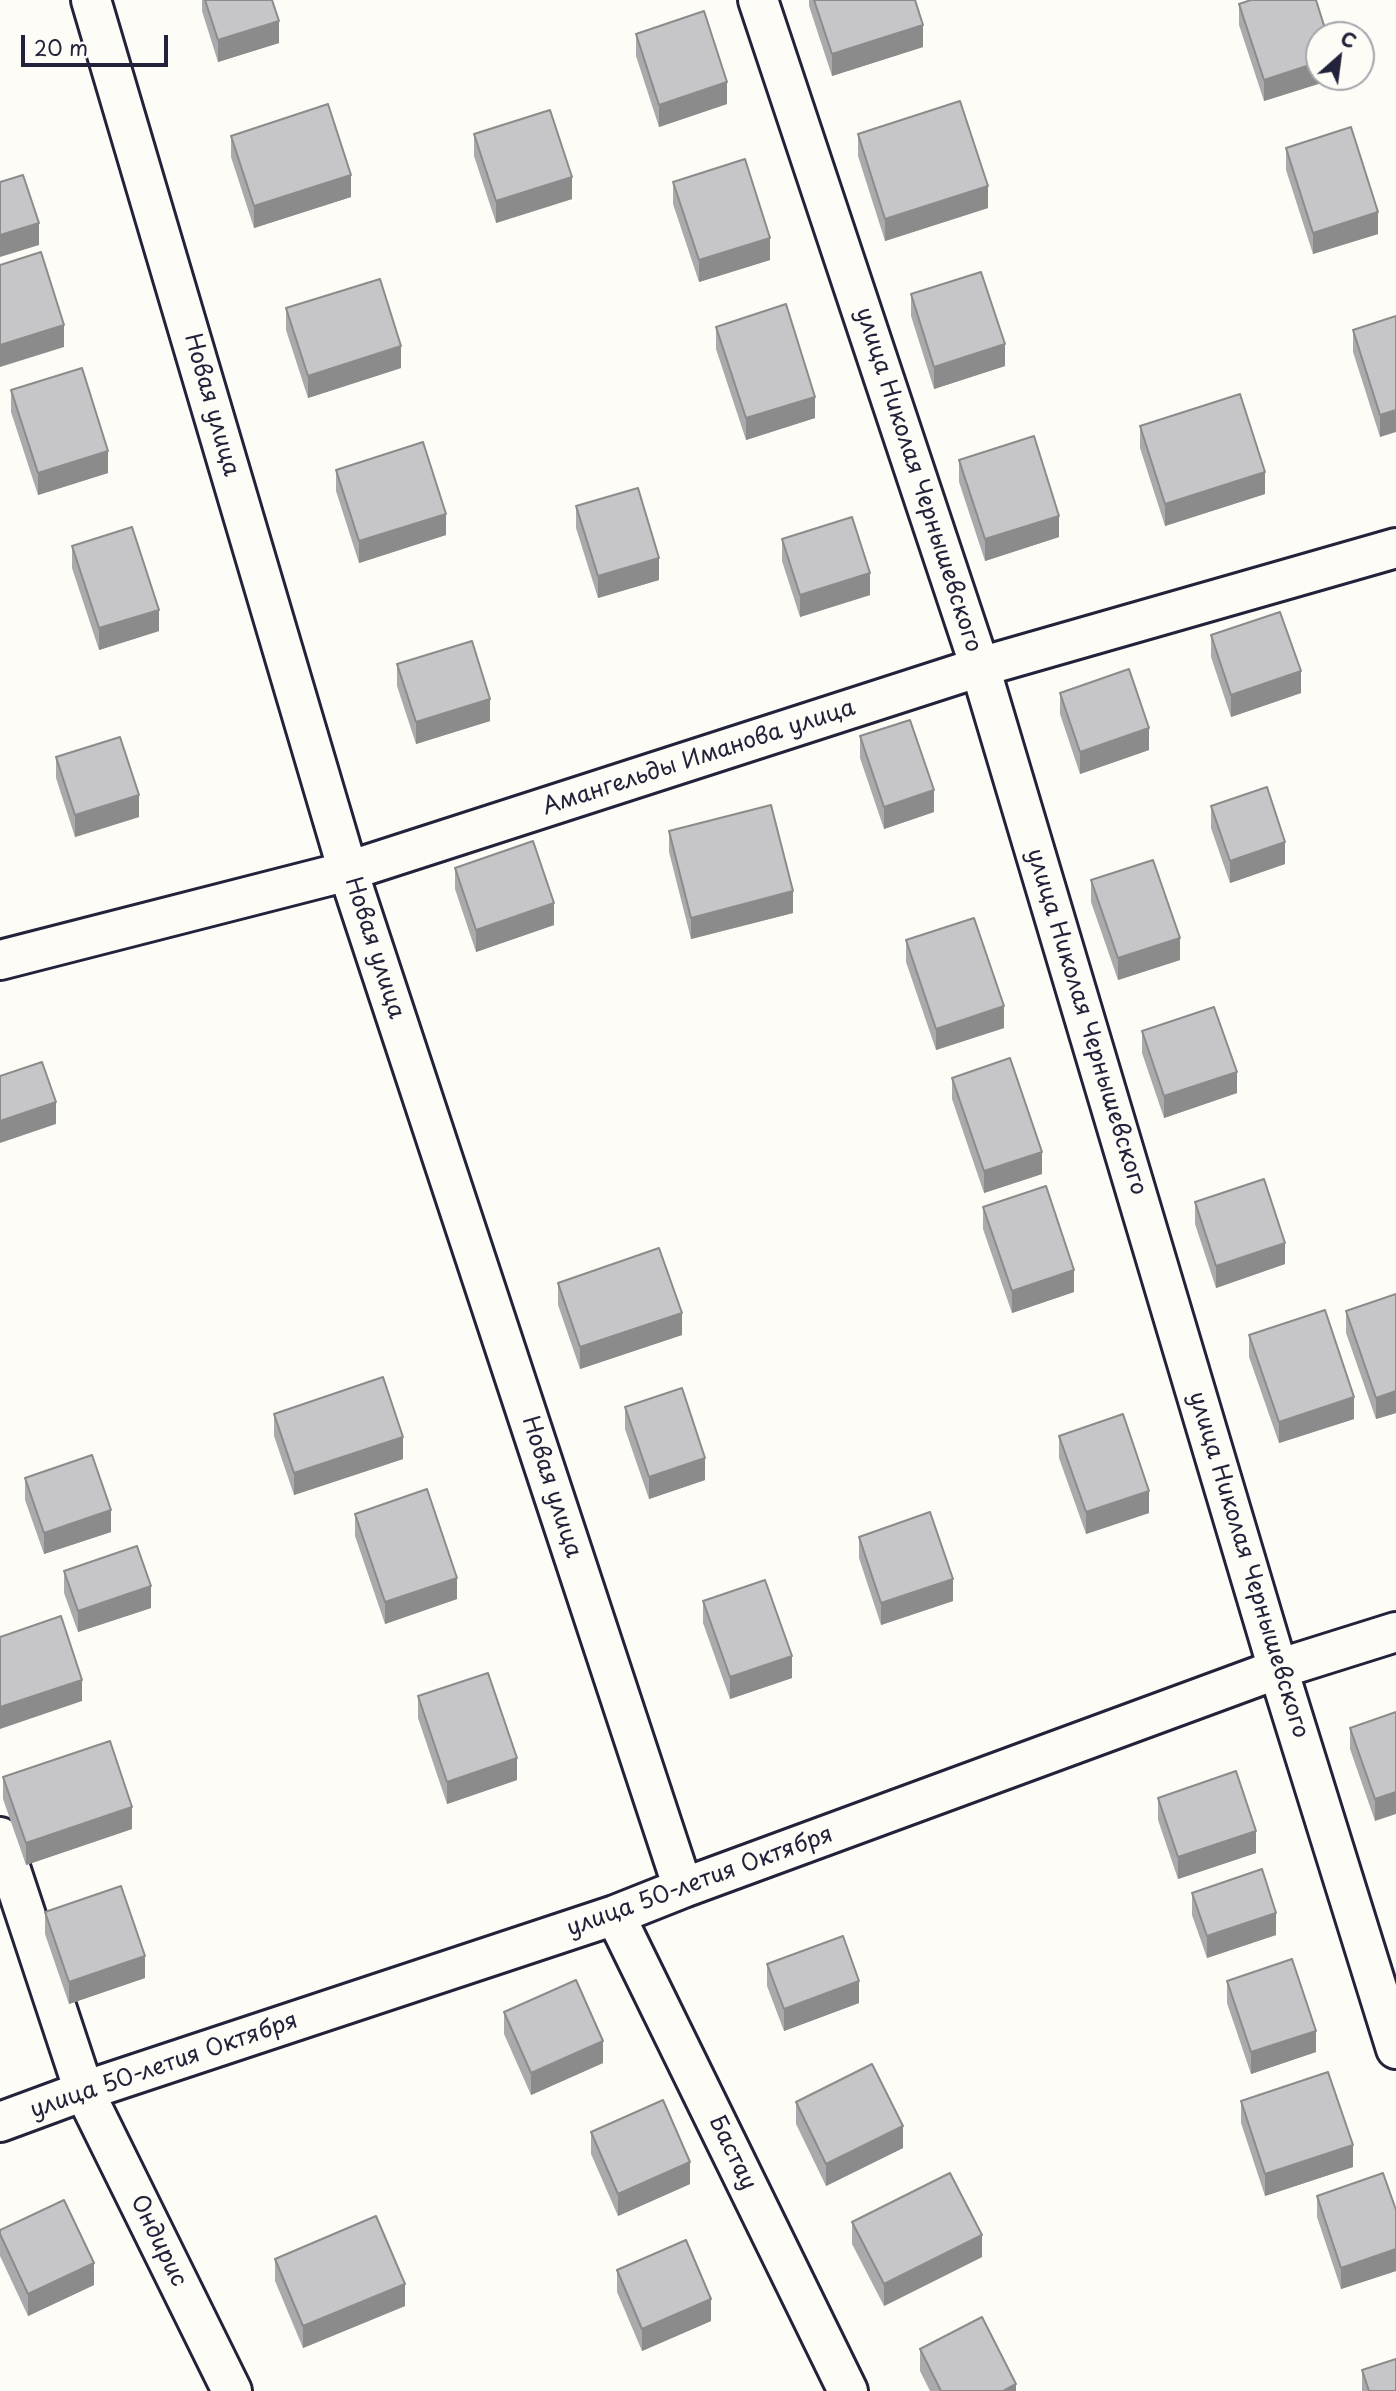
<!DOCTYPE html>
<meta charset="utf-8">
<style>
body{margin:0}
#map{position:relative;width:1396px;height:2391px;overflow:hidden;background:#fdfcf7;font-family:"Playpen Sans",sans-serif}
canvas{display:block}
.north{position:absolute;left:1305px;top:21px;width:70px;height:70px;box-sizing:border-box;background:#fdfcf7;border:2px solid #a5a5ac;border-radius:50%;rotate:28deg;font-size:19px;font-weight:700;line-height:28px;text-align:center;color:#22223b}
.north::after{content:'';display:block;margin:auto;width:24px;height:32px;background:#22223b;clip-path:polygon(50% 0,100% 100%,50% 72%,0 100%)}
.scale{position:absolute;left:21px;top:35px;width:147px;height:32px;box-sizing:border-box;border:4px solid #22223b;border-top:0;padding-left:9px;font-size:21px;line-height:24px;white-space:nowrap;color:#22223b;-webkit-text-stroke:5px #fdfcf7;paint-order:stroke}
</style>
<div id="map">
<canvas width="1396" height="2391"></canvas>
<div class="north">С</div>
<div class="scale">20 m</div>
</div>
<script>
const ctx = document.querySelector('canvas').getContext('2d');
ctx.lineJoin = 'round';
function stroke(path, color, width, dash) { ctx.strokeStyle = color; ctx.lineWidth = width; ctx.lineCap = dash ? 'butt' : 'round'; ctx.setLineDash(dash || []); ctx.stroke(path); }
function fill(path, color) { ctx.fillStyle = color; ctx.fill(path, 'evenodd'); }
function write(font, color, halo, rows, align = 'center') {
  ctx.font = font + ' "Playpen Sans",sans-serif'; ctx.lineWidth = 5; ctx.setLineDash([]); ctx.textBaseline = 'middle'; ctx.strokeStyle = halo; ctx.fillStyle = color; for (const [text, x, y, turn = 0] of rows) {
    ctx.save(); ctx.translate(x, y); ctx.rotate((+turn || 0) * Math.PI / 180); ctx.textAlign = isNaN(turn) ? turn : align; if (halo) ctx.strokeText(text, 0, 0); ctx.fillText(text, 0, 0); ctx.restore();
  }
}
const minor = new Path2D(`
 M 91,0 L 348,871 L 683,1888
 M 758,0 L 980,667 L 1278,1669 L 1396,2049
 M 0,960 L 348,871 L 980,667 L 1396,548
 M 0,1837 L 84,2091 L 232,2391
 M 615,1915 L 848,2391
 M 0,2122 L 84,2091 L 615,1915 L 683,1888 L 1278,1669 L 1396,1632`);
const wall = new Path2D(`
 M 202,0 L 272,0 L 279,43 L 218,62 L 202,11 Z
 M 809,0 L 915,0 L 923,47 L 832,76 L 809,6 Z
 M 1239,4 L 1334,77 L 1334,79 L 1264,101 L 1239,25 Z
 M 636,34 L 727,104 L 659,127 L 636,56 Z
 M 474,134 L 572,199 L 496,223 L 474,156 Z
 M 858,134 L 988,208 L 885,241 L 858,156 Z
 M 231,136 L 351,197 L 254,228 L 231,157 Z
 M 1286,148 L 1378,234 L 1313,254 L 1286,170 Z
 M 673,182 L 770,260 L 699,282 L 673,204 Z
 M 911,294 L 1005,366 L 934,389 L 911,316 Z
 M 286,308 L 401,368 L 308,398 L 286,330 Z
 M 1396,316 L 1380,437 L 1353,352 L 1353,330 Z
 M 716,327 L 815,418 L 746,440 L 716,349 Z
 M 11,390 L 108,473 L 38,495 L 11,412 Z
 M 1140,426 L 1265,494 L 1165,526 L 1140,448 Z
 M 959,460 L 1059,537 L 985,561 L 959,482 Z
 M 336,470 L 446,535 L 359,563 L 336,491 Z
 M 576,506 L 659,580 L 598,598 L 576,528 Z
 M 782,539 L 870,595 L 800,617 L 782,561 Z
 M 72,546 L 159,631 L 99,650 L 72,568 Z
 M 1211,635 L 1301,693 L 1231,717 L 1211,657 Z
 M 397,664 L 490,721 L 416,744 L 397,686 Z
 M 1060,693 L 1149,750 L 1080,774 L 1060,714 Z
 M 860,736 L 934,812 L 884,829 L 860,758 Z
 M 56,757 L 139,817 L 75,837 L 56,778 Z
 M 1211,806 L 1285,864 L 1230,883 L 1211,828 Z
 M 669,831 L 793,913 L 691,939 L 669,852 Z
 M 455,868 L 554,925 L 476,952 L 455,889 Z
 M 1091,880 L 1180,960 L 1118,980 L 1091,902 Z
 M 906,940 L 1004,1028 L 936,1050 L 906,962 Z
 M 1142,1031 L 1237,1093 L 1164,1118 L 1142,1053 Z
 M 952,1078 L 1042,1174 L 984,1193 L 952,1099 Z
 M 1195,1202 L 1285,1264 L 1216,1288 L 1195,1224 Z
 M 983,1207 L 1074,1292 L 1012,1313 L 983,1229 Z
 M 558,1283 L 682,1335 L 580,1369 L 558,1305 Z
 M 1396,1294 L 1396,1413 L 1376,1419 L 1346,1333 L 1346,1311 Z
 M 1249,1335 L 1354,1419 L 1279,1443 L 1249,1357 Z
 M 625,1407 L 705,1480 L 649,1499 L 625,1429 Z
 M 274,1414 L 403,1459 L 294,1495 L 274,1436 Z
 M 1059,1436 L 1149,1513 L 1086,1534 L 1059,1458 Z
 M 25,1478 L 111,1532 L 44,1554 L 25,1500 Z
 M 355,1514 L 457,1599 L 385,1624 L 355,1536 Z
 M 859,1537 L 953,1601 L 881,1625 L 859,1558 Z
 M 64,1571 L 151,1608 L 78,1632 L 64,1593 Z
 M 703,1601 L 792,1678 L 730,1699 L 703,1623 Z
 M 418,1696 L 517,1780 L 447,1804 L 418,1718 Z
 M 1396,1712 L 1375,1821 L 1350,1749 L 1350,1728 Z
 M 3,1777 L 132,1829 L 26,1865 L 3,1799 Z
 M 1158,1798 L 1256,1853 L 1178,1879 L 1158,1820 Z
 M 1192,1893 L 1276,1935 L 1207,1958 L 1192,1915 Z
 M 45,1912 L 145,1978 L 69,2004 L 45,1934 Z
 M 767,1964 L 859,2003 L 784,2031 L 767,1986 Z
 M 1227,1981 L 1316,2052 L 1251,2074 L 1227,2003 Z
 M 504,2012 L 603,2063 L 531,2095 L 504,2034 Z
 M 1241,2101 L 1353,2167 L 1265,2196 L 1241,2123 Z
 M 796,2102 L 903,2148 L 826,2186 L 796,2124 Z
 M 591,2132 L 690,2184 L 618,2216 L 591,2154 Z
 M 1317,2196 L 1396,2210 L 1396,2271 L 1341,2289 L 1317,2217 Z
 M 852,2222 L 982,2257 L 884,2306 L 852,2244 Z
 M 0,2230 L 94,2285 L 28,2316 L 0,2256 Z
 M 275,2259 L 405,2306 L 303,2348 L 275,2281 Z
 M 617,2270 L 711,2321 L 642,2351 L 617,2292 Z
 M 920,2349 L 1016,2391 L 930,2391 L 920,2371 Z
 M 1362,2370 L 1396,2391 L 1362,2391 Z`);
const shadedWall = new Path2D(`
 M 279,21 L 279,43 L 218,62 L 218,40 Z
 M 923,25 L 923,47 L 832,76 L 832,54 Z
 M 1319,62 L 1319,77 L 1334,77 L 1334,79 L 1264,101 L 1264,80 Z
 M 727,82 L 727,104 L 659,127 L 659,105 Z
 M 351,175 L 351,197 L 254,228 L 254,206 Z
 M 572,177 L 572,199 L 496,223 L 496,201 Z
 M 988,186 L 988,208 L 885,241 L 885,219 Z
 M 1378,212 L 1378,234 L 1313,254 L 1313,233 Z
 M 39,223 L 39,245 L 0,257 L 0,235 Z
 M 770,238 L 770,260 L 699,282 L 699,260 Z
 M 64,325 L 64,347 L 0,367 L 0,345 Z
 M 1005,344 L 1005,366 L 934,389 L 934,367 Z
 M 401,346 L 401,368 L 308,398 L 308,376 Z
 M 815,397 L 815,418 L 746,440 L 746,418 Z
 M 1396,410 L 1396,432 L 1380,437 L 1380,415 Z
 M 108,451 L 108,473 L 38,495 L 38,473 Z
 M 1265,472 L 1265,494 L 1165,526 L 1165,504 Z
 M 446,514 L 446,535 L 359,563 L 359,541 Z
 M 1059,516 L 1059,537 L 985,561 L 985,539 Z
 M 659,558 L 659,580 L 598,598 L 598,576 Z
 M 870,573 L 870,595 L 800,617 L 800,595 Z
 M 159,610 L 159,631 L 99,650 L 99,628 Z
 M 1301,671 L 1301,693 L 1231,717 L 1231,695 Z
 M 490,699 L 490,721 L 416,744 L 416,722 Z
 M 1149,728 L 1149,750 L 1080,774 L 1080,752 Z
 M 934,790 L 934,812 L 884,829 L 884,807 Z
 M 139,795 L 139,817 L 75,837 L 75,815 Z
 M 1285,842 L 1285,864 L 1230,883 L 1230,861 Z
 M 793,891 L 793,913 L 691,939 L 691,918 Z
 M 554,903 L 554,925 L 476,952 L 476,930 Z
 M 1180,938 L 1180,960 L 1118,980 L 1118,958 Z
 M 1004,1006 L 1004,1028 L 936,1050 L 936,1029 Z
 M 1237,1072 L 1237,1093 L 1164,1118 L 1164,1096 Z
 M 56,1102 L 56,1124 L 0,1143 L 0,1121 Z
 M 1042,1152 L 1042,1174 L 984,1193 L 984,1171 Z
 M 1285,1243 L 1285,1264 L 1216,1288 L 1216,1266 Z
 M 1074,1270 L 1074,1292 L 1012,1313 L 1012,1291 Z
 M 682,1313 L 682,1335 L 580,1369 L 580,1347 Z
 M 1396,1391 L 1396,1413 L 1376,1419 L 1376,1398 Z
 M 1354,1397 L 1354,1419 L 1279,1443 L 1279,1422 Z
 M 403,1437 L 403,1459 L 294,1495 L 294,1473 Z
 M 705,1458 L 705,1480 L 649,1499 L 649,1477 Z
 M 1149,1491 L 1149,1513 L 1086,1534 L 1086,1512 Z
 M 111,1510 L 111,1532 L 44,1554 L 44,1533 Z
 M 457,1578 L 457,1599 L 385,1624 L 385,1602 Z
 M 953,1579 L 953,1601 L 881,1625 L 881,1603 Z
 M 151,1586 L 151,1608 L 78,1632 L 78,1611 Z
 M 792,1656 L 792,1678 L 730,1699 L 730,1677 Z
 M 82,1680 L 82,1701 L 0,1729 L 0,1707 Z
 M 517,1758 L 517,1780 L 447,1804 L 447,1782 Z
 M 1396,1792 L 1396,1814 L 1375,1821 L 1375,1799 Z
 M 132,1807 L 132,1829 L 26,1865 L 26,1843 Z
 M 1256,1831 L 1256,1853 L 1178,1879 L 1178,1857 Z
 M 1276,1913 L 1276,1935 L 1207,1958 L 1207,1936 Z
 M 145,1956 L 145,1978 L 69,2004 L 69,1982 Z
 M 859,1981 L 859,2003 L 784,2031 L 784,2009 Z
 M 1316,2031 L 1316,2052 L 1251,2074 L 1251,2052 Z
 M 603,2041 L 603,2063 L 531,2095 L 531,2073 Z
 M 903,2126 L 903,2148 L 826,2186 L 826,2164 Z
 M 1353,2145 L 1353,2167 L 1265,2196 L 1265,2174 Z
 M 690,2162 L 690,2184 L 618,2216 L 618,2194 Z
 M 982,2235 L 982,2257 L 884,2306 L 884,2284 Z
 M 1396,2249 L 1396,2271 L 1341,2289 L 1341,2268 Z
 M 94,2263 L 94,2285 L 28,2316 L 28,2294 Z
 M 405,2284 L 405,2306 L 303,2348 L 303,2326 Z
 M 711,2299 L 711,2321 L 642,2351 L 642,2329 Z
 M 1016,2384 L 1016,2391 L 1003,2391 Z`);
const building = new Path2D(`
 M 205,0 L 272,0 L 279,21 L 218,40 Z
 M 814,0 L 915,0 L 923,25 L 832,54 Z
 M 1251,0 L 1316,0 L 1327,35 L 1319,35 L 1319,62 L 1264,80 L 1239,4 Z
 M 704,11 L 727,82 L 659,105 L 636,34 Z
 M 960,101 L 988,186 L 885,219 L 858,134 Z
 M 328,104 L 351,175 L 254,206 L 231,136 Z
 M 550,110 L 572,177 L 496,201 L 474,134 Z
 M 1351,127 L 1378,212 L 1313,233 L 1286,148 Z
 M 745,159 L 770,238 L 699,260 L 673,182 Z
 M 23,175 L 39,223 L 0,235 L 0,182 Z
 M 41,252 L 64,325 L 0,345 L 0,265 Z
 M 981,272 L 1005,344 L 934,367 L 911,294 Z
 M 380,279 L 401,346 L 308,376 L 286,308 Z
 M 786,304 L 815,397 L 746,418 L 716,327 Z
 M 1396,316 L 1396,410 L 1380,415 L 1353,330 Z
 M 82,368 L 108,451 L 38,473 L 11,390 Z
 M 1240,394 L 1265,472 L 1165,504 L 1140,426 Z
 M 1034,436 L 1059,516 L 985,539 L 959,460 Z
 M 423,442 L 446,514 L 359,541 L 336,470 Z
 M 638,488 L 659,558 L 598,576 L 576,506 Z
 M 852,517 L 870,573 L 800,595 L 782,539 Z
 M 132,527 L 159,610 L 99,628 L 72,546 Z
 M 1280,612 L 1301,671 L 1231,695 L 1211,635 Z
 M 472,641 L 490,699 L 416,722 L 397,664 Z
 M 1129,669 L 1149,728 L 1080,752 L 1060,693 Z
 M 910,720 L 934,790 L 884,807 L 860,736 Z
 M 120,737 L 139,795 L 75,815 L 56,757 Z
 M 1267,787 L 1285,842 L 1230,861 L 1211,806 Z
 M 771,805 L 793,891 L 691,918 L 669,831 Z
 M 533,841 L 554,903 L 476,930 L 455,868 Z
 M 1153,860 L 1180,938 L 1118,958 L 1091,880 Z
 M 974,918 L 1004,1006 L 936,1029 L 906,940 Z
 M 1214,1007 L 1237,1072 L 1164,1096 L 1142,1031 Z
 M 1010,1058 L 1042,1152 L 984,1171 L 952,1078 Z
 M 42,1062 L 56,1102 L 0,1121 L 0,1076 Z
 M 1264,1179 L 1285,1243 L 1216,1266 L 1195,1202 Z
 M 1046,1186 L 1074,1270 L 1012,1291 L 983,1207 Z
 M 659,1248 L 682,1313 L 580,1347 L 558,1283 Z
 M 1396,1294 L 1396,1391 L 1376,1398 L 1346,1311 Z
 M 1325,1310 L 1354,1397 L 1279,1422 L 1249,1335 Z
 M 383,1377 L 403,1437 L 294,1473 L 274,1414 Z
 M 682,1388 L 705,1458 L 649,1477 L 625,1407 Z
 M 1123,1414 L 1149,1491 L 1086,1512 L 1059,1436 Z
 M 92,1455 L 111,1510 L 44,1533 L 25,1478 Z
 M 427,1489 L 457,1578 L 385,1602 L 355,1514 Z
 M 930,1512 L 953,1579 L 881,1603 L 859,1537 Z
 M 137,1546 L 151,1586 L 78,1611 L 64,1571 Z
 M 765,1580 L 792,1656 L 730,1677 L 703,1601 Z
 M 61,1616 L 82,1680 L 0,1707 L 0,1637 Z
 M 488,1673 L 517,1758 L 447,1782 L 418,1696 Z
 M 1396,1712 L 1396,1792 L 1375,1799 L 1350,1728 Z
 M 110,1741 L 132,1807 L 26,1843 L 3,1777 Z
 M 1236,1771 L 1256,1831 L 1178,1857 L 1158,1798 Z
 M 1262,1869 L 1276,1913 L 1207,1936 L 1192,1893 Z
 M 121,1886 L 145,1956 L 69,1982 L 45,1912 Z
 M 843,1936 L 859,1981 L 784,2009 L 767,1964 Z
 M 1292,1959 L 1316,2031 L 1251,2052 L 1227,1981 Z
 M 576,1980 L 603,2041 L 531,2073 L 504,2012 Z
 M 872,2064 L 903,2126 L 826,2164 L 796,2102 Z
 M 1328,2072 L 1353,2145 L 1265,2174 L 1241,2101 Z
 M 663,2100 L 690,2162 L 618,2194 L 591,2132 Z
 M 950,2173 L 982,2235 L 884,2284 L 852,2222 Z
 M 1383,2173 L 1396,2210 L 1396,2249 L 1341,2268 L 1317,2196 Z
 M 64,2200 L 94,2263 L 28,2294 L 0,2234 L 0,2230 Z
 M 376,2216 L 405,2284 L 303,2326 L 275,2259 Z
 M 686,2240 L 711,2299 L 642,2329 L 617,2270 Z
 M 982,2317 L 1016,2384 L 1003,2391 L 941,2391 L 920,2349 Z
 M 1396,2359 L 1396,2391 L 1369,2391 L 1362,2370 Z`);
const streetNames = [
 ["Новая улица",211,405,74],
 ["улица Николая Чернышевского",918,480,72],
 ["Амангельды Иманова улица",699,758,-18],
 ["Новая улица",374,948,72],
 ["улица Николая Чернышевского",1086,1022,73],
 ["Новая улица",551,1487,72],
 ["улица Николая Чернышевского",1248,1565,73],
 ["улица 50-летия Октября",700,1882,-20],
 ["улица 50-летия Октября",164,2066,-19],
 ["Бастау",732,2153,64],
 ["Ондирис",158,2241,64]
];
stroke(minor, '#22223b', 44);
stroke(minor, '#fdfcf7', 38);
fill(wall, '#aaaaac');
fill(shadedWall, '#8b8b8c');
fill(building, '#c6c6c8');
stroke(building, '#8b8b8c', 2);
write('23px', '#22223b', '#fdfcf7', streetNames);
</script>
